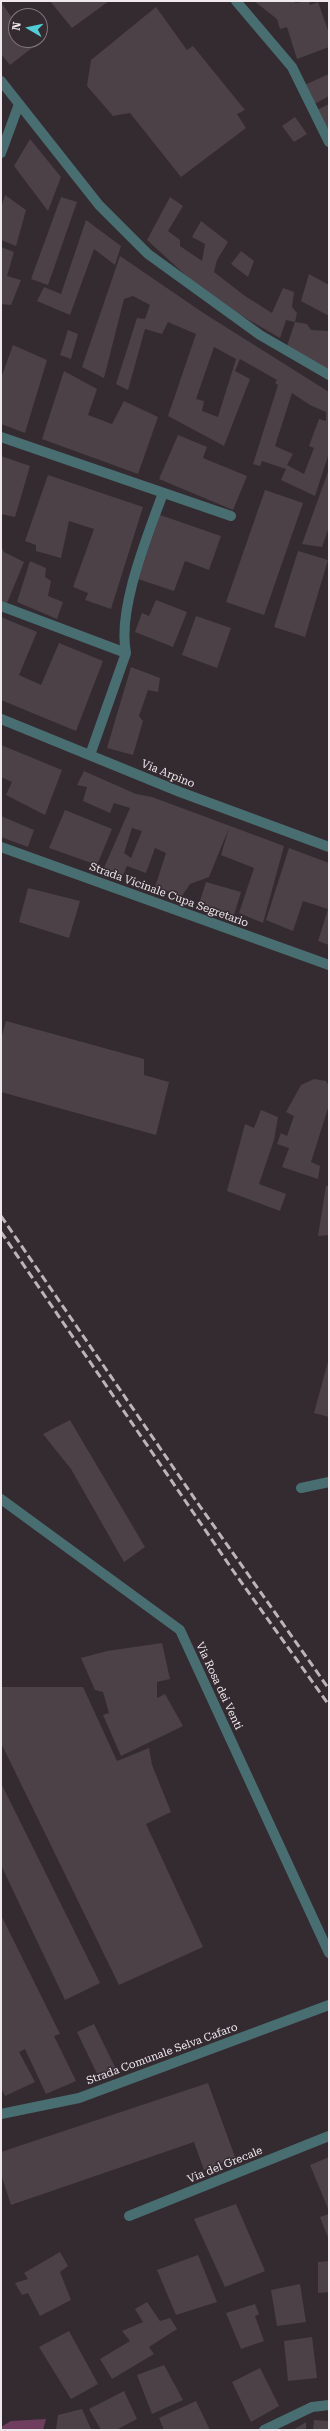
<!DOCTYPE html>
<style>
body{margin:0}
#map{position:relative;width:330px;height:2431px;overflow:hidden;background:#342b31;font-family:"Roboto Serif",serif}
canvas{display:block}
.frame{position:absolute;inset:0;border:2px solid #efe9ed;pointer-events:none}
.north{position:absolute;left:8px;top:8px;width:40px;height:40px;box-sizing:border-box;background:#342b31;border:1px solid #7f777c;border-radius:50%;rotate:279deg;font-size:11px;font-weight:700;line-height:16px;text-align:center;color:#efe9ed}
.north::after{content:'';display:block;margin:auto;width:14px;height:18px;background:#52ccd5;clip-path:polygon(50% 0,100% 100%,50% 72%,0 100%)}
</style>
<div id="map">
<canvas width="330" height="2431"></canvas>
<div class="frame"></div>
<div class="north">N</div>
</div>
<script>
const ctx = document.querySelector('canvas').getContext('2d');
ctx.lineJoin = 'round';
function fill(path, color) { ctx.fillStyle = color; ctx.fill(path, 'evenodd'); }
function stroke(path, color, width, dash) { ctx.strokeStyle = color; ctx.lineWidth = width; ctx.lineCap = dash ? 'butt' : 'round'; ctx.setLineDash(dash || []); ctx.stroke(path); }
function write(font, color, halo, rows, align = 'center') {
  ctx.font = font + ' "Roboto Serif",serif'; ctx.lineWidth = 3; ctx.setLineDash([]); ctx.textBaseline = 'middle'; ctx.strokeStyle = halo; ctx.fillStyle = color; for (const [text, x, y, turn = 0] of rows) {
    ctx.save(); ctx.translate(x, y); ctx.rotate((+turn || 0) * Math.PI / 180); ctx.textAlign = isNaN(turn) ? turn : align; if (halo) ctx.strokeText(text, 0, 0); ctx.fillText(text, 0, 0); ctx.restore();
  }
}
const green = new Path2D(`
 M 46,2419 L 43,2430 L 1,2430 L 1,2427 L 11,2421 Z`);
const building = new Path2D(`
 M 50,1 L 109,1 L 72,28 Z
 M 254,1 L 295,1 L 295,3 L 309,1 L 310,5 L 318,2 L 329,33 L 329,47 L 297,59 L 287,27 L 280,29 L 277,19 Z
 M 1,2 L 16,24 L 16,40 L 40,40 L 40,30 L 45,38 L 10,65 L 1,54 Z
 M 156,7 L 187,50 L 193,46 L 245,110 L 237,114 L 246,128 L 181,177 L 130,113 L 113,116 L 87,86 L 91,60 Z
 M 329,74 L 329,96 L 311,106 L 300,87 Z
 M 329,104 L 329,132 L 317,110 Z
 M 295,117 L 307,134 L 294,142 L 282,126 Z
 M 30,139 L 61,177 L 48,211 L 14,166 Z
 M 5,195 L 26,210 L 16,246 L 1,240 L 1,208 Z
 M 61,197 L 77,202 L 48,285 L 31,279 Z
 M 170,197 L 183,206 L 168,231 L 180,240 L 180,246 L 202,261 L 205,244 L 192,237 L 201,221 L 228,242 L 217,260 L 214,272 L 245,296 L 272,313 L 283,288 L 294,292 L 292,307 L 297,313 L 295,322 L 307,324 L 311,330 L 329,331 L 329,370 L 287,346 L 295,322 L 286,320 L 280,338 L 237,313 L 191,280 L 147,240 Z
 M 86,220 L 121,246 L 115,265 L 94,249 L 70,315 L 37,301 L 44,287 L 61,294 Z
 M 1,247 L 14,252 L 7,276 L 21,280 L 11,305 L 1,304 Z
 M 241,251 L 254,261 L 248,277 L 231,264 Z
 M 120,256 L 205,314 L 329,392 L 329,453 L 315,496 L 281,480 L 286,469 L 262,461 L 260,466 L 253,464 L 278,385 L 275,383 L 277,380 L 240,359 L 235,371 L 250,379 L 224,446 L 168,416 L 196,334 L 168,322 L 162,334 L 145,329 L 128,390 L 116,384 L 137,318 L 145,319 L 150,305 L 133,296 L 124,299 L 104,378 L 82,367 ZM 214,347 L 236,359 L 218,417 L 202,411 L 204,401 L 196,399 ZM 292,393 L 310,405 L 326,412 L 326,421 L 319,419 L 309,446 L 314,448 L 304,474 L 287,465 L 293,454 L 275,446 Z
 M 309,274 L 329,285 L 329,316 L 301,301 Z
 M 68,330 L 78,334 L 71,359 L 60,355 Z
 M 13,345 L 47,360 L 25,433 L 1,424 L 1,378 Z
 M 64,371 L 97,389 L 88,415 L 112,424 L 124,401 L 158,417 L 138,474 L 42,439 Z
 M 178,435 L 207,447 L 203,458 L 247,476 L 233,510 L 159,479 Z
 M 1,456 L 30,466 L 15,517 L 1,514 Z
 M 329,469 L 329,527 L 322,547 L 302,544 Z
 M 48,475 L 143,507 L 111,609 L 85,600 L 88,593 L 73,587 L 94,529 L 69,521 L 61,558 L 36,551 L 36,545 L 25,541 Z
 M 265,490 L 303,503 L 264,615 L 226,602 Z
 M 160,515 L 221,536 L 209,570 L 185,561 L 174,591 L 138,579 Z
 M 1,545 L 4,552 L 24,562 L 7,603 L 1,601 Z
 M 298,551 L 328,560 L 305,637 L 274,627 Z
 M 30,561 L 46,568 L 45,577 L 51,581 L 48,596 L 63,602 L 57,619 L 17,602 Z
 M 156,600 L 187,612 L 173,647 L 135,632 L 142,613 L 149,616 Z
 M 196,616 L 231,628 L 217,668 L 182,655 Z
 M 1,617 L 37,632 L 19,675 L 41,685 L 59,643 L 103,661 L 76,731 L 1,700 Z
 M 131,667 L 160,678 L 158,692 L 148,690 L 139,716 L 143,721 L 133,755 L 107,748 Z
 M 1,745 L 62,770 L 45,815 L 6,795 L 12,782 L 1,777 Z
 M 84,771 L 136,794 L 152,797 L 284,846 L 263,923 L 239,913 L 254,868 L 221,855 L 229,828 L 209,877 L 190,884 L 182,896 L 155,887 L 166,853 L 155,848 L 146,873 L 127,866 L 123,875 L 104,868 L 130,808 L 114,803 L 110,813 L 83,801 L 87,787 L 77,785 ZM 132,828 L 142,831 L 131,858 L 124,853 Z
 M 65,810 L 112,829 L 97,865 L 49,848 Z
 M 1,816 L 34,830 L 28,847 L 1,837 Z
 M 289,848 L 329,863 L 329,945 L 318,941 L 328,909 L 303,901 L 293,931 L 266,920 Z
 M 206,882 L 241,892 L 233,918 L 198,907 Z
 M 28,888 L 80,901 L 69,938 L 19,922 Z
 M 6,1021 L 144,1059 L 144,1075 L 169,1082 L 156,1135 L 1,1092 L 1,1039 Z
 M 314,1079 L 326,1081 L 329,1086 L 329,1105 L 311,1162 L 320,1166 L 318,1179 L 282,1167 L 289,1148 L 277,1144 L 281,1133 L 287,1136 L 294,1116 L 286,1112 L 301,1085 Z
 M 261,1110 L 278,1117 L 274,1140 L 259,1184 L 286,1194 L 280,1211 L 227,1191 L 245,1124 L 254,1128 Z
 M 326,1186 L 329,1186 L 329,1235 L 318,1236 Z
 M 329,1358 L 329,1417 L 314,1413 Z
 M 70,1420 L 145,1547 L 124,1562 L 71,1469 L 43,1434 Z
 M 162,1643 L 170,1679 L 157,1682 L 157,1698 L 165,1694 L 183,1726 L 121,1756 L 103,1715 L 109,1713 L 103,1692 L 95,1690 L 81,1658 L 107,1651 Z
 M 1,1687 L 83,1687 L 117,1761 L 149,1748 L 152,1765 L 171,1812 L 146,1824 L 203,1947 L 119,1985 L 1,1743 Z
 M 1,1783 L 100,1983 L 65,2000 L 1,1865 Z
 M 1,1915 L 60,2034 L 54,2036 L 76,2081 L 46,2094 L 25,2049 L 19,2052 L 35,2082 L 5,2096 L 1,2088 Z
 M 94,2024 L 116,2069 L 98,2076 L 77,2032 Z
 M 208,2083 L 235,2157 L 204,2170 L 194,2142 L 11,2205 L 1,2174 L 1,2152 Z
 M 329,2157 L 329,2211 L 310,2165 Z
 M 236,2204 L 265,2271 L 225,2287 L 194,2219 Z
 M 329,2214 L 329,2240 L 320,2217 Z
 M 60,2252 L 68,2266 L 60,2272 L 71,2300 L 40,2316 L 28,2293 L 22,2295 L 15,2283 L 28,2279 L 24,2273 Z
 M 198,2255 L 217,2302 L 176,2315 L 157,2270 Z
 M 329,2261 L 329,2292 L 318,2293 L 318,2262 Z
 M 300,2284 L 306,2322 L 277,2326 L 271,2290 Z
 M 147,2302 L 160,2321 L 170,2318 L 177,2329 L 149,2347 L 154,2354 L 112,2379 L 100,2359 L 130,2341 L 122,2331 L 143,2322 L 135,2309 Z
 M 255,2304 L 259,2314 L 255,2316 L 264,2341 L 241,2349 L 226,2313 Z
 M 69,2331 L 98,2384 L 71,2399 L 39,2347 Z
 M 312,2337 L 317,2378 L 288,2381 L 284,2341 Z
 M 164,2365 L 183,2400 L 152,2414 L 137,2375 Z
 M 260,2368 L 279,2406 L 251,2422 L 232,2382 Z
 M 124,2391 L 137,2419 L 116,2430 L 101,2430 L 89,2409 Z
 M 196,2401 L 210,2430 L 164,2430 L 159,2418 Z
 M 82,2409 L 91,2429 L 56,2430 L 58,2415 Z
 M 314,2420 L 329,2421 L 329,2430 L 313,2430 Z
 M 306,2422 L 306,2430 L 293,2430 Z`);
const minor = new Path2D(`
 M 236,1 L 292,67 L 329,142
 M 1,81 L 99,205 L 148,254 L 260,335 L 329,375
 M 1,153 L 19,104
 M 1,437 L 231,516
 M 1,606 L 126,653
 M 1,719 L 180,792 L 329,847
 M 90,755 L 126,653 C 117,609 148,535 163,493
 M 1,847 L 329,965
 M 301,1488 L 329,1482
 M 129,2216 L 329,2136
 M 264,2430 L 312,2407 L 329,2405`);
const tertiary = new Path2D(`
 M 1,1499 L 180,1630 L 329,1953
 M 1,2114 L 79,2098 L 329,2005`);
const rail = new Path2D(`
 M 1,1216 L 199,1505 L 329,1689
 M 1,1232 L 234,1572 L 329,1705`);
const streetNames = [
 ["Via Arpino",168,774,22],
 ["Strada Vicinale Cupa Segretario",169,895,20],
 ["Via Rosa dei Venti",219,1686,65],
 ["Strada Comunale Selva Cafaro",162,2054,-20],
 ["Via del Grecale",225,2165,-22]
];
fill(green, '#6f3d5e');
fill(building, '#4b4147');
stroke(minor, '#496e71', 10);
stroke(tertiary, '#496e71', 10);
stroke(rail, '#bbb4b8', 3, [8, 4]);
write('11px', '#efe9ed', '#342b31', streetNames);
</script>
